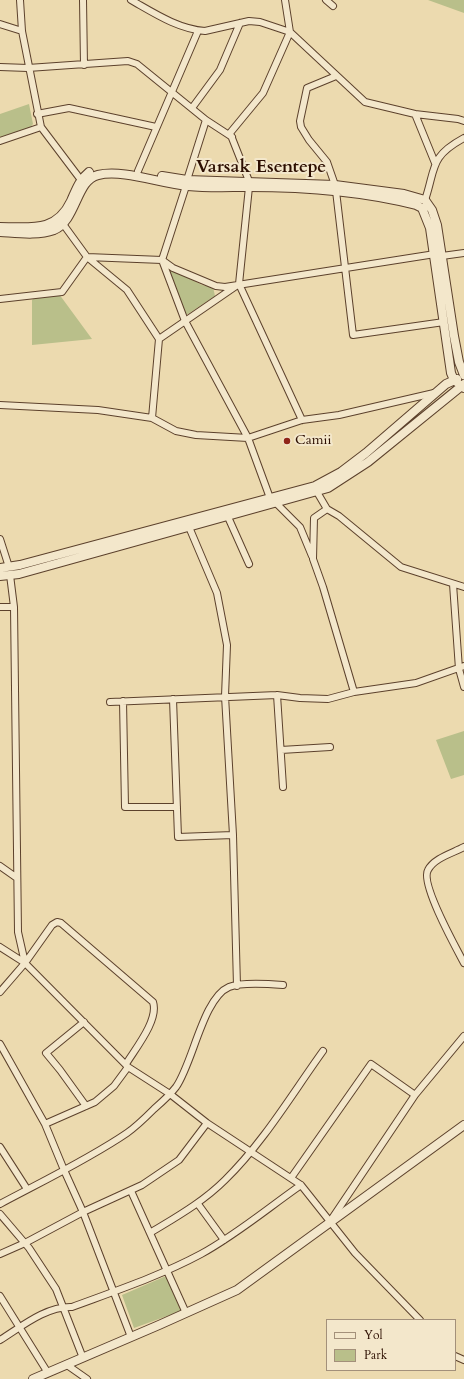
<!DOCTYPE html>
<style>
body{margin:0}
#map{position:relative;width:464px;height:1379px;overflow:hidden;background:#ecdaaf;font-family:Cardo,serif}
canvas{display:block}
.legend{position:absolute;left:326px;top:1319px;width:130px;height:52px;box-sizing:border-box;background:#f3e7cb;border:1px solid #a3907a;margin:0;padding:5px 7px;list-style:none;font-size:12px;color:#2c0e01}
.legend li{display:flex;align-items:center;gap:8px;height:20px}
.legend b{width:20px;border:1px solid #a3907a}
</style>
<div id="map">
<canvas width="464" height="1379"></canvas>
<ul class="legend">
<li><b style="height:5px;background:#f3e7cb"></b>Yol</li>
<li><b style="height:11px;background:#b9bf8a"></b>Park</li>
</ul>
</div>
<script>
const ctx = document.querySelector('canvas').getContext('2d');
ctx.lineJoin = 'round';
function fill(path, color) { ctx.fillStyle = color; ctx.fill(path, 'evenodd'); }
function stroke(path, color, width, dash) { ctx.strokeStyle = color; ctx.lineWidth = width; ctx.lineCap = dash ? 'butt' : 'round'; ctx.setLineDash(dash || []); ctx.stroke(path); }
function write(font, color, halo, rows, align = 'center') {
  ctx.font = font + ' Cardo,serif'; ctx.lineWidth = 4; ctx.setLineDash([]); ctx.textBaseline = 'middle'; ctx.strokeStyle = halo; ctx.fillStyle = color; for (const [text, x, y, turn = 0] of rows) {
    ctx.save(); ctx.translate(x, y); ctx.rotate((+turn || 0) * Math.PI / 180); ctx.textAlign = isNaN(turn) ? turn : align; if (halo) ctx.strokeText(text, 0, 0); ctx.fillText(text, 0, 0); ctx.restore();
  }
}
const green = new Path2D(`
 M 428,0 L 464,0 L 464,13 Z
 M 29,104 L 33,124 L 30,128 L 0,137 L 0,114 Z
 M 171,269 L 202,285 L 213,287 L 215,296 L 188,314 L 185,314 L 169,270 Z
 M 59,294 L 92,339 L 32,345 L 32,300 L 34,298 Z
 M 464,731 L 464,775 L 451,779 L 436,740 Z
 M 166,1276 L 181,1311 L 134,1328 L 122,1295 Z`);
const minor = new Path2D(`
 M 20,0 L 22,31 L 41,127 L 81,180
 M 83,0 L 84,65
 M 131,0 C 154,13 178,29 205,31 L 249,21 L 260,22 L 290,32 L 285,0
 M 326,0 L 333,6
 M 0,24 L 22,31
 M 0,67 L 28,68 L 128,61 L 137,64 L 206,120 L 232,137
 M 192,108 L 220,70 L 240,23
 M 37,114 L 69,108 L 156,127
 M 415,114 L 458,119 L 464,121
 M 0,141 L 41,127
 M 138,171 L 198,31
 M 187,180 L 206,120
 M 249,181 L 230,133 L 263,93 L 290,32 L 365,102 L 415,114 L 435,163
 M 335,185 L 327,162 L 309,140 L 301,127 L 300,121 L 307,88 L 336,76
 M 186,186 L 162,260 L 185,321 L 248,438 L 270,498
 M 336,191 L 353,335 L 444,322
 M 425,200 C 436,168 429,157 464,138
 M 63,224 L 87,257 L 127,290 L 159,339
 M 442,256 L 464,253
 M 239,284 L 302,420
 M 0,299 L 62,292 L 87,257 L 162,260 L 173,268 L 216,286 L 225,287 L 435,254
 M 0,405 L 98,410 L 152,418 L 176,431 L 196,435 L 248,438 L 302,420 L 339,415 L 434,393
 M 152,418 L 159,339 L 239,284 L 249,187
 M 317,492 L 327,509 L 339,516 L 401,567 L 464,587
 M 277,504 L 300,527 L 312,556
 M 327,509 L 314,518 L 313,559 L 323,587 L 354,692
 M 228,517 L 249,564
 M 189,527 L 217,593 L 227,645 L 225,696 L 233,835 L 237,986
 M 0,539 L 9,567
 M 10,575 L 14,607 L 18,932 L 25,963 L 128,1067 L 170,1094 L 207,1123 L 301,1185 L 355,1253 L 420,1320
 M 453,584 L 459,669 L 464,687
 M 0,607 L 14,607
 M 277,695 L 283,787
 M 173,699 L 178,837 L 233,835
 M 123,701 L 125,807 L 177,807
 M 110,702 L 277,695 L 300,698 L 328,699 L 354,692 L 416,683 L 464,666
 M 281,750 L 330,747
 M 464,847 C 453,853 434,858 428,870 C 420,883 456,948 464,963
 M 0,866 L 17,878
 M 0,947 L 25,963
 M 0,992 L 25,963 L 52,925 L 57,922 L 61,923 L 153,1002 C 159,1020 135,1049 126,1064
 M 84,1022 L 46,1053 L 60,1070 L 86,1106
 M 0,1044 L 45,1124 L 64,1170 L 83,1212 L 131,1337
 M 45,1124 L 95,1102 L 114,1086 L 128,1067
 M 0,1147 L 27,1189
 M 291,1178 L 371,1064 L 415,1095
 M 131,1191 L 186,1313
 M 0,1204 C 41,1182 89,1159 127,1133 C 137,1126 146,1117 154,1109 C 162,1102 170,1095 176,1087 C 193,1063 203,998 229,987 C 241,982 270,984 283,985
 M 198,1204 L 224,1240
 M 0,1214 L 29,1248 L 56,1289 L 83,1358
 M 331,1220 L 415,1095 L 464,1036
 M 150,1233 C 176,1217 203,1202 225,1180 C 263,1143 292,1094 323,1051
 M 0,1254 L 25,1243 L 83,1212 L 142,1185 L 179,1160 L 207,1123
 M 0,1296 L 48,1373
 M 0,1340 C 21,1327 46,1306 72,1307 C 115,1291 160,1276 201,1254 C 236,1235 268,1208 301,1185
 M 455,1356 L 464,1360
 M 67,1365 L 87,1379`);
const tertiary = new Path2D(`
 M 162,176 L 187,180 L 335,185 L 404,194 L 425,200 L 432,210 L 437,225 L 454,336 L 459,362 L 464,375
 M 0,227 C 30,227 56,233 71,201 C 76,190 79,180 89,172
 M 0,232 C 17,233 38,236 54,230 C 77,220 76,180 98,175 C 124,169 161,184 188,186 C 208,188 228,187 248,187 C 304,187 362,191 416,205 L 422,208 L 430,228 L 451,373 L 454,380 L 464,388
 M 0,568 L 20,565 L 315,486 L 341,472 L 366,453 L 446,384 L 457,379
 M 0,576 L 19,574 L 328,488 L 368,462 L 464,384
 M 33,1379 L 159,1325 L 237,1290 L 464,1125`);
const markers = [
 [287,441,4,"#8f2418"]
];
const poiNames = [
 ["Camii",295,441]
];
const districtNames = [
 ["Varsak Esentepe",261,168]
];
fill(green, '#b9bf8a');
stroke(minor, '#5c412c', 8);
stroke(tertiary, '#5c412c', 10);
stroke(minor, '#f3e7cb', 6);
stroke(tertiary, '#f3e7cb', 8);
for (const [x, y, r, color] of markers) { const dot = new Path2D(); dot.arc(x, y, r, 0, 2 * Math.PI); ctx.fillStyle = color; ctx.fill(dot); stroke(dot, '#f3e7cb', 1.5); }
write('14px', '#2c0e01', '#f3e7cb', poiNames, 'left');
write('bold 18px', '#2c0e01', '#f3e7cb', districtNames);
</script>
